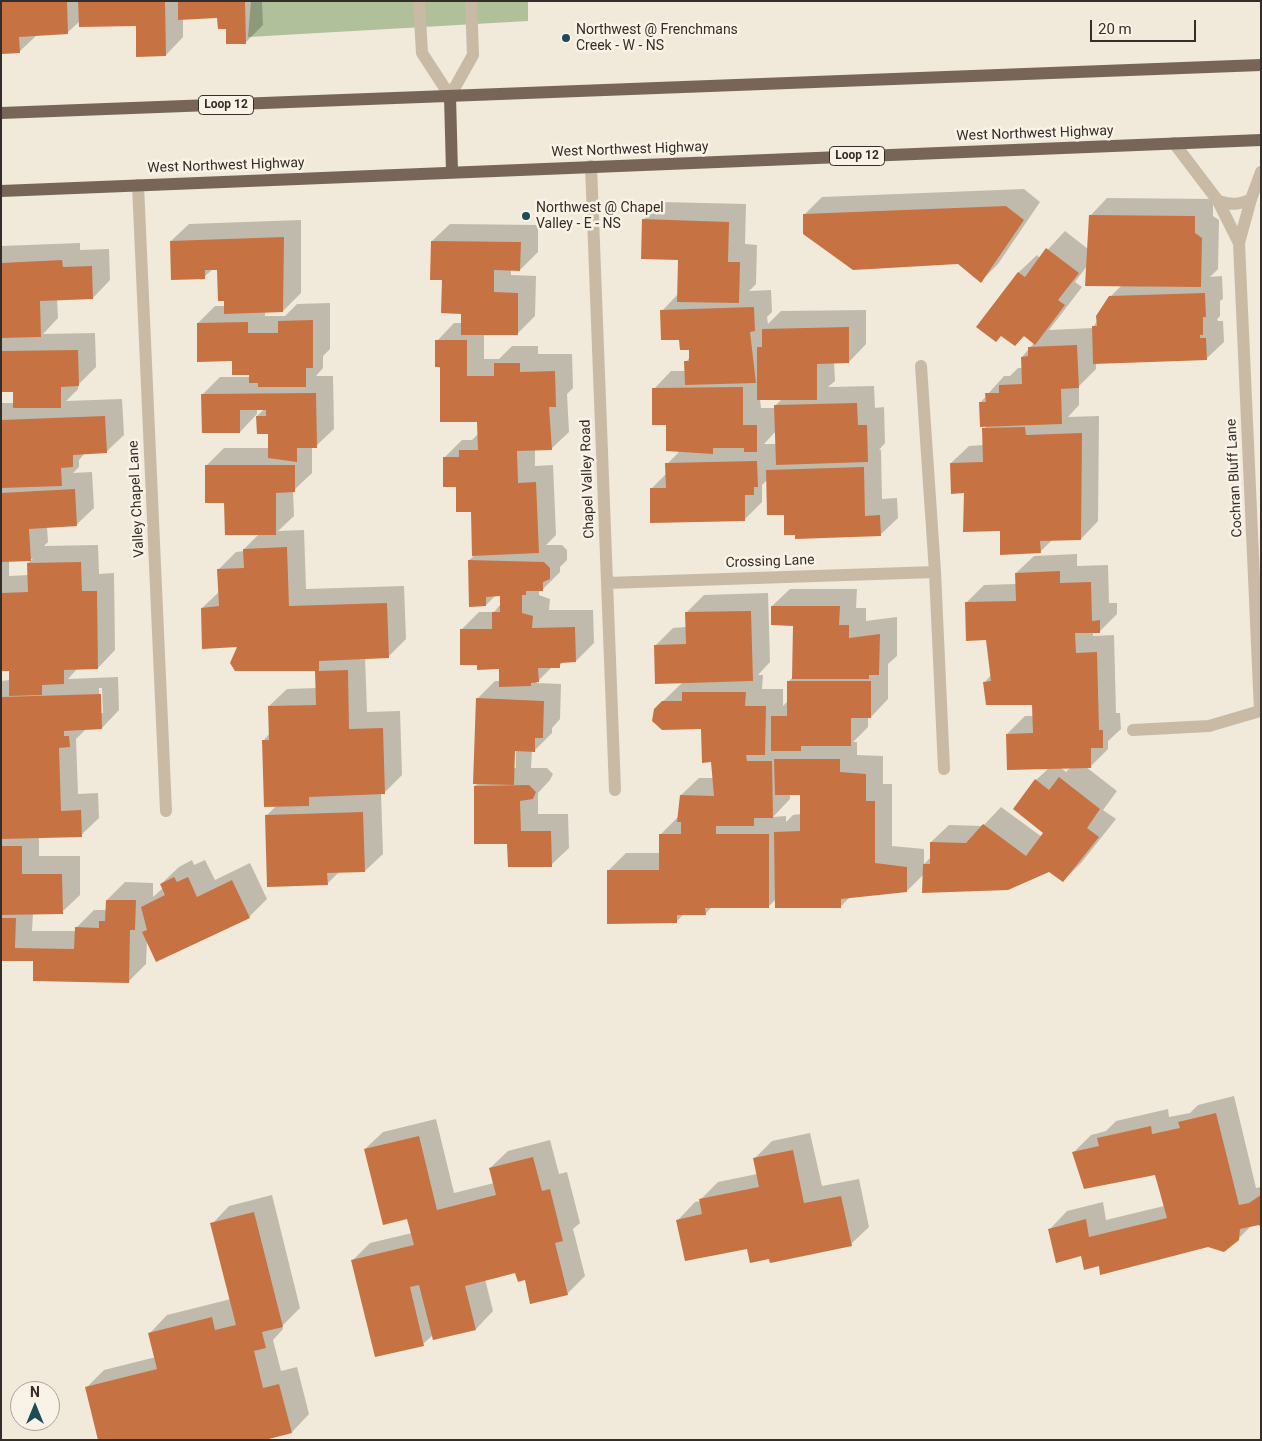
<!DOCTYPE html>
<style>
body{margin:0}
#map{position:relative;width:1262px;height:1441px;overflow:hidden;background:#f1e9d9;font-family:Roboto,sans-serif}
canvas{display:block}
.frame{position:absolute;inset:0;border:2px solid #352d27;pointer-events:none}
.north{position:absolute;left:10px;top:1381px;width:50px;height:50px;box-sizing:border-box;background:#f9f2e6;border:1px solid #aba39a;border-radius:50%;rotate:0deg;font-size:14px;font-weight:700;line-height:20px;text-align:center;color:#352d27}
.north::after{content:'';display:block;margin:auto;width:18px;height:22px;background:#1c4c56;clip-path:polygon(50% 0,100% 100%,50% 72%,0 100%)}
.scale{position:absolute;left:1090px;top:20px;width:106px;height:22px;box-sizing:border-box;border:2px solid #352d27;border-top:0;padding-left:6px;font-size:15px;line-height:18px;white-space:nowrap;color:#352d27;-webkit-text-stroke:4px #f9f2e6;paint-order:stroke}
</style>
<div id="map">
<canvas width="1262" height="1441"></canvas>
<div class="frame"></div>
<div class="north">N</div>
<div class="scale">20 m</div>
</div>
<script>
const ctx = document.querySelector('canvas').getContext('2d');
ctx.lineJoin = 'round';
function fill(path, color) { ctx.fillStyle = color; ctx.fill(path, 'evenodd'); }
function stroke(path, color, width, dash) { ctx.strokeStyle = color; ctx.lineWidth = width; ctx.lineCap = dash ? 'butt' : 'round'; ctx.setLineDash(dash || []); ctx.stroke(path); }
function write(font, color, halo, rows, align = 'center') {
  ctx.font = font + ' Roboto,sans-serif'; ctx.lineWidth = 5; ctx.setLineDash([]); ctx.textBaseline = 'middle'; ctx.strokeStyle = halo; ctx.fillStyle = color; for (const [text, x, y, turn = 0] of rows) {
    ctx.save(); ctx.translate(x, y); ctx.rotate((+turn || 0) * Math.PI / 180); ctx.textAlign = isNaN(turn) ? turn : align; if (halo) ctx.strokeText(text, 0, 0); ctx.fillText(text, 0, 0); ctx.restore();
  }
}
const green = new Path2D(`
 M 251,1 L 528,1 L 528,21 L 248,37 Z`);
const shadow = new Path2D(`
 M 1,1 L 262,1 L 263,25 L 245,43 L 227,28 L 219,17 L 183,18 L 183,37 L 166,55 L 137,24 L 80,21 L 67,33 L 37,35 L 19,52 Z
 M 1024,189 L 1040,202 L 998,264 L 981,281 L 958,263 L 804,215 L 822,197 Z
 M 1107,198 L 1213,199 L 1213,216 L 1219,220 L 1218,269 L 1210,277 L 1222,276 L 1223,299 L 1220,301 L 1220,316 L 1217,319 L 1218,321 L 1223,321 L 1224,342 L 1206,359 L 1096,363 L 1096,369 L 1079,386 L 1079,405 L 1068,417 L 1099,416 L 1098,521 L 1081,539 L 1053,539 L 1040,552 L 1001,529 L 966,492 L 951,463 L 969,446 L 984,445 L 984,429 L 987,425 L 980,403 L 1004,376 L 1010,376 L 1018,368 L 1023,368 L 1022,357 L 1034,343 L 1025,335 L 1001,335 L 978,327 L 1019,272 L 1037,255 L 1040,258 L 1065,231 L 1088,249 L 1090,216 ZM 1087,266 L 1122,285 L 1110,297 L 1093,328 L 1049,330 L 1082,287 L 1075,282 Z
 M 661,202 L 746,204 L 745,244 L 757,245 L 756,284 L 749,291 L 771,290 L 772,312 L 767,317 L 768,324 L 781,311 L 866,310 L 866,344 L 849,362 L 834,362 L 835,381 L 828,387 L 874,386 L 875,408 L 884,407 L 885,443 L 879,450 L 881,450 L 882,499 L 897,498 L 898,518 L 880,535 L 796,533 L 767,480 L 762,485 L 762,502 L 745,519 L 651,489 L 667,473 L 667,464 L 680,451 L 654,389 L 671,371 L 686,371 L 686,362 L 690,357 L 690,349 L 680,339 L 662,311 L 678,294 L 679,259 L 643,220 ZM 760,399 L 782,399 L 775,406 L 776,408 L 761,408 ZM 776,431 L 777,444 L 764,444 Z
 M 301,220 L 301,293 L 283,311 L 265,311 L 265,316 L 285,316 L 297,304 L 330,303 L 330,349 L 323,356 L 323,368 L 316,376 L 333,376 L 334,429 L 316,446 L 312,446 L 312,473 L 293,491 L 294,516 L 278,531 L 304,530 L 306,589 L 404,586 L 406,639 L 389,656 L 365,657 L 367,712 L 400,711 L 402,775 L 384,793 L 381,793 L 383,854 L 365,871 L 339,872 L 327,884 L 266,816 L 276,806 L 263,741 L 270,733 L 269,706 L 287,689 L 317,688 L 316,669 L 239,646 L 202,608 L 220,591 L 219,569 L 236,552 L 245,551 L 244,549 L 260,533 L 226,502 L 206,466 L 224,448 L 269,448 L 269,433 L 257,416 L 264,409 L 257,409 L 257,415 L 257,414 L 240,432 L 203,394 L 220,377 L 250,377 L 250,374 L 234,360 L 198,323 L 215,306 L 225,306 L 219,269 L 213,269 L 204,277 L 171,241 L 189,224 Z
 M 450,224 L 538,225 L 538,252 L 520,270 L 511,270 L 511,275 L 536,276 L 535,316 L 517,334 L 484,334 L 484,359 L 499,359 L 512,346 L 538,346 L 538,354 L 572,354 L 573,388 L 567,394 L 569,432 L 551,449 L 535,450 L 535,466 L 553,465 L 556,535 L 546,545 L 562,545 L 567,550 L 567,560 L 560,567 L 560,572 L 542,590 L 539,590 L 539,595 L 550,599 L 549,610 L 593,610 L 594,643 L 576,661 L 564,661 L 559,666 L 553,666 L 536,683 L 561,684 L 560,719 L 552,728 L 552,733 L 534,751 L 532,750 L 531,768 L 547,768 L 553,774 L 550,780 L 538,793 L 538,814 L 568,814 L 569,848 L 551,865 L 509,843 L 475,786 L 479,783 L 477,699 L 495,681 L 500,681 L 500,668 L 478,664 L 462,629 L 479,612 L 494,612 L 501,604 L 501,594 L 496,595 L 486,605 L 469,560 L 475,555 L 472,510 L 457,486 L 445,457 L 462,440 L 472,440 L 479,433 L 478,421 L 442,366 L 437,341 L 454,323 L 462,323 L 462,313 L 443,279 L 432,241 ZM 514,745 L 516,745 L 516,768 L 513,768 Z
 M 80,243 L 80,250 L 109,249 L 110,280 L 93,298 L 57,299 L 58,318 L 43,334 L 95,333 L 96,367 L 78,385 L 78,389 L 66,401 L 122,399 L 124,435 L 106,452 L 85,453 L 79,460 L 79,467 L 73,473 L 92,472 L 94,508 L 76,525 L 47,527 L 48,542 L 44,546 L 98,545 L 99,574 L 114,573 L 115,650 L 98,668 L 78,668 L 68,679 L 118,677 L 119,710 L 102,728 L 87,728 L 76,739 L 78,794 L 98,793 L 99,818 L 81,835 L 39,837 L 39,856 L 80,856 L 80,895 L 62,912 L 33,913 L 32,931 L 76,931 L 76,928 L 94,910 L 107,910 L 107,900 L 125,882 L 153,883 L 153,897 L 163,888 L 161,884 L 179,867 L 192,860 L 194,865 L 205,860 L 215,880 L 250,863 L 267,899 L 249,917 L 147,940 L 146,964 L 128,982 L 34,960 L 1,959 L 1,681 L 10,680 L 10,670 L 1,670 L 1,403 L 14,403 L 14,391 L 1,391 L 1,246 ZM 33,559 L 28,563 L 29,575 L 9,576 L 9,560 ZM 99,688 L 102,688 L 103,713 L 100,713 Z
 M 1077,554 L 1077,566 L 1108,565 L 1109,603 L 1117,603 L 1117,614 L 1099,632 L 1093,632 L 1093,636 L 1114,635 L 1116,713 L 1120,713 L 1121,729 L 1108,741 L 1108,749 L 1091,766 L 1086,767 L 1117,791 L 1103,810 L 1116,819 L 1081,863 L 1063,881 L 1049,870 L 924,874 L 907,891 L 850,897 L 841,906 L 776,899 L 769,906 L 712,907 L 705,914 L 684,914 L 676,922 L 608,871 L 626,853 L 660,853 L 660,835 L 678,817 L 681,795 L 699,778 L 714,778 L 712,761 L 702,728 L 655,709 L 683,682 L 656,645 L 673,628 L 686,627 L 686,613 L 704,595 L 768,593 L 770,662 L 758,675 L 763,675 L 762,689 L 783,689 L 783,706 L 788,701 L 788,682 L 793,677 L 794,625 L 772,606 L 790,589 L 857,589 L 856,608 L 866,608 L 866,621 L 897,617 L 897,656 L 888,664 L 888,699 L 871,717 L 868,717 L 868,727 L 853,742 L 857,742 L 857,755 L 883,756 L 883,784 L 892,784 L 892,846 L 924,849 L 924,864 L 931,857 L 931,842 L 949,825 L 983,826 L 1001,807 L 1042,837 L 1045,833 L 1036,780 L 1049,768 L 1007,734 L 1025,716 L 1034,716 L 1034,703 L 985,682 L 991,675 L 987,639 L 966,603 L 984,585 L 1016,584 L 1016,573 L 1034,556 ZM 1060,767 L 1071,767 L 1066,772 ZM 801,793 L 801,814 L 793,815 L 786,822 L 786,816 L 773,817 L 790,799 L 790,794 Z
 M 1234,1096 L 1256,1188 L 1261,1187 L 1261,1226 L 1260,1224 L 1252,1225 L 1238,1239 L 1208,1246 L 1082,1255 L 1050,1229 L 1067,1211 L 1103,1202 L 1106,1220 L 1164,1206 L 1156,1173 L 1074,1152 L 1091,1135 L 1106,1131 L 1116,1121 L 1168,1109 L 1169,1117 L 1190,1113 L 1198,1105 Z
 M 436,1119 L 454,1193 L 494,1183 L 490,1168 L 508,1151 L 550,1140 L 559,1174 L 567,1172 L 580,1223 L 573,1229 L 585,1276 L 567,1294 L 526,1279 L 516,1272 L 485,1279 L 493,1311 L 476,1329 L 433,1335 L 423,1344 L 352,1261 L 370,1243 L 412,1233 L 408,1218 L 365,1149 L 383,1132 Z
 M 810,1133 L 822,1186 L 859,1179 L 869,1227 L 851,1244 L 770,1257 L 678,1220 L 695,1202 L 701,1201 L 701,1199 L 718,1182 L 757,1174 L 754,1159 L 772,1141 Z
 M 272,1195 L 300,1308 L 282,1326 L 283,1329 L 273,1340 L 281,1371 L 297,1367 L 309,1414 L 292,1432 L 259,1440 L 86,1388 L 104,1370 L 156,1357 L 150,1333 L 167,1315 L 231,1299 L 212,1224 L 229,1206 Z`);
const building = new Path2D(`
 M 1,1 L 67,1 L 68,34 L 19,37 L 20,53 L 1,54 Z
 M 78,1 L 165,1 L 166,56 L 136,57 L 136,26 L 79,27 Z
 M 178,1 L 245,1 L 246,44 L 226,44 L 226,29 L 218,29 L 217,18 L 178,20 Z
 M 1006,206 L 1024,220 L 981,283 L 958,264 L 853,270 L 803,234 L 803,214 Z
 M 1089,215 L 1195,216 L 1195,233 L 1202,238 L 1201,287 L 1085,286 Z
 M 642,219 L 729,222 L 728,262 L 740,262 L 739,303 L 677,302 L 678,260 L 641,259 Z
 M 284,237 L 283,312 L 224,314 L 224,301 L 218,301 L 217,270 L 205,270 L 205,279 L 171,280 L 170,241 Z
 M 431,241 L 521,242 L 520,271 L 494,270 L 494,292 L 518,293 L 518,335 L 461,335 L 461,314 L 441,313 L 442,280 L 430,280 Z
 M 1046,248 L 1079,273 L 1058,300 L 1065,305 L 1035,345 L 1024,336 L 1015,346 L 1001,336 L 996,342 L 976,327 L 1018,272 L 1025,277 Z
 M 62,260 L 63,267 L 92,266 L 93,299 L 40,301 L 41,337 L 1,338 L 1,263 Z
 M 1205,293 L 1206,317 L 1203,317 L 1203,335 L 1200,335 L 1200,338 L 1206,338 L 1207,360 L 1093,364 L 1092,326 L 1097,326 L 1096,316 L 1109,296 Z
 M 754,307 L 755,331 L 750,332 L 756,383 L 685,385 L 684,361 L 689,361 L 689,350 L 680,350 L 679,340 L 661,340 L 660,310 Z
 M 313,320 L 313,368 L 306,368 L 306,387 L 258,387 L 258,383 L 249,383 L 249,375 L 232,375 L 232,361 L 197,362 L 197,323 L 248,322 L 248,333 L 278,333 L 278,321 Z
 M 849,327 L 849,363 L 817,364 L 817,400 L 757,400 L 757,347 L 762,347 L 762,329 Z
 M 435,340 L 467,340 L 467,376 L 494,376 L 494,363 L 520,363 L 520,372 L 555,371 L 556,407 L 549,407 L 552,450 L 517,451 L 518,483 L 536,482 L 539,553 L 472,556 L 471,512 L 456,512 L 456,487 L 443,487 L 443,457 L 459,457 L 459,450 L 478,450 L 477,422 L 440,422 L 440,367 L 435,367 Z
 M 1077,345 L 1079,388 L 1061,389 L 1062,424 L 980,427 L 979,402 L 986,402 L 985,393 L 999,393 L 999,385 L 1022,384 L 1021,357 L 1028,356 L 1028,347 Z
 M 78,350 L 79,386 L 61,387 L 61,408 L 13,408 L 13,392 L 1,392 L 1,351 Z
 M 743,387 L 743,425 L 757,425 L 757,452 L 744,452 L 744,448 L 713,448 L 713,454 L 666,451 L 666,425 L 652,425 L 652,388 Z
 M 316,393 L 317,448 L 297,448 L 297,462 L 268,458 L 268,434 L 257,434 L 256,416 L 266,416 L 266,410 L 240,410 L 240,433 L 202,433 L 201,394 Z
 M 857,403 L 858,425 L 867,425 L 868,462 L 776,465 L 774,405 Z
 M 105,416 L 107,453 L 73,455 L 73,467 L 61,468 L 62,486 L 1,488 L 1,420 Z
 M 1025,427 L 1026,435 L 1082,433 L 1081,540 L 1040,541 L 1041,553 L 1000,555 L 1000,531 L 963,532 L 964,493 L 951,494 L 950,463 L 983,462 L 982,428 Z
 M 757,461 L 758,487 L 754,487 L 754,495 L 745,495 L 745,521 L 650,523 L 650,488 L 666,488 L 665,463 Z
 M 205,465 L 295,465 L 295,492 L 276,493 L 276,535 L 225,535 L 224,503 L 205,503 Z
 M 864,467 L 865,516 L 880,515 L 881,536 L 795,539 L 795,535 L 784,535 L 784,515 L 767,515 L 766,470 Z
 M 75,489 L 77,526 L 29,529 L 31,561 L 1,562 L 1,493 Z
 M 287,547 L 289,606 L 387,603 L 389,658 L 319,661 L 319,671 L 348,670 L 349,729 L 383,728 L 385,794 L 309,797 L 309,806 L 264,807 L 262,740 L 269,740 L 268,706 L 316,705 L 315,671 L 235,671 L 230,663 L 237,647 L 202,649 L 201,608 L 219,606 L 217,569 L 244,568 L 243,549 Z
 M 468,560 L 544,562 L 550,568 L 550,579 L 543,582 L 543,591 L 526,591 L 526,595 L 522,595 L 522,613 L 533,616 L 532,628 L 575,627 L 576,662 L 560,663 L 560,668 L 538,668 L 539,682 L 531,683 L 531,686 L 499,687 L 499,669 L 477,670 L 477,665 L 460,665 L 460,629 L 492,629 L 492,612 L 500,612 L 500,596 L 486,597 L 486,606 L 469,607 Z
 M 81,562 L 82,591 L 97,591 L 98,669 L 64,670 L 64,684 L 42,685 L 42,695 L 9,696 L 9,671 L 1,671 L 1,593 L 28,592 L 27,563 Z
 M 1060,571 L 1060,583 L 1091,582 L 1092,621 L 1100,620 L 1100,633 L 1075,633 L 1076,653 L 1097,652 L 1099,730 L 1103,730 L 1103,748 L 1091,748 L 1091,768 L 1007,770 L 1006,734 L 1033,733 L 1032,705 L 986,705 L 983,682 L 991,681 L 986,640 L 966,641 L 965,602 L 1016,601 L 1015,573 Z
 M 771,606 L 840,606 L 839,625 L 849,625 L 849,638 L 880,634 L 879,675 L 869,675 L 869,679 L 792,679 L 793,626 L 771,625 Z
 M 751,611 L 753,681 L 655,684 L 654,645 L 686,644 L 685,612 Z
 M 787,681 L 871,681 L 871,718 L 851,718 L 851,746 L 801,746 L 801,751 L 771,751 L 771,716 L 787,716 Z
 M 682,692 L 746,692 L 745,706 L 766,706 L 765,755 L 746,755 L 747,761 L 772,761 L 773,818 L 754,818 L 754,826 L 716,826 L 716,834 L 769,834 L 769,908 L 705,908 L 706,915 L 677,915 L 677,923 L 607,924 L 607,870 L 659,870 L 659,834 L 681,834 L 681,822 L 677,822 L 680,795 L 714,796 L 711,762 L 702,763 L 701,729 L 662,730 L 652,721 L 654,709 L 662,701 L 682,701 Z
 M 101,694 L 102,729 L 64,731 L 64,736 L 69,736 L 70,747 L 59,748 L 61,811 L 81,810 L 82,837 L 1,839 L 1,697 Z
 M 476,698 L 544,701 L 543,738 L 535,738 L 535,752 L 515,751 L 514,785 L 473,784 Z
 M 774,759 L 840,759 L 840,772 L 866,774 L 866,801 L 875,801 L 875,863 L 907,867 L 907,892 L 841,899 L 841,908 L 775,908 L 774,832 L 800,831 L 800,795 L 775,795 Z
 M 1059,777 L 1100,809 L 1087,828 L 1099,837 L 1063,882 L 1049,872 L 1008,890 L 922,893 L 923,864 L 930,864 L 930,842 L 966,843 L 983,824 L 1026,856 L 1043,833 L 1013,809 L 1035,779 L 1049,790 Z
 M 529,785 L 536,792 L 533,799 L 520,801 L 521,831 L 551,831 L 552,867 L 508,867 L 507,844 L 474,844 L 474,786 Z
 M 363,812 L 365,872 L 327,873 L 328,885 L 267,887 L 265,815 Z
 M 1,846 L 22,846 L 22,874 L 62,874 L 63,914 L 1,915 Z
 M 174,877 L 177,882 L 188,877 L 197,897 L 232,880 L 250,918 L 156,962 L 142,932 L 147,930 L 141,907 L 165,895 L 160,884 Z
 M 106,900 L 136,900 L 135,930 L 130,930 L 129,983 L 33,981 L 33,961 L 1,961 L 1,918 L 16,918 L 15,948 L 74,949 L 75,927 L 99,928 L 99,921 L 105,921 Z
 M 1216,1113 L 1239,1205 L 1249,1203 L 1261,1195 L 1261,1228 L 1259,1225 L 1240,1229 L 1239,1240 L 1224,1252 L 1208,1247 L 1100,1275 L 1099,1266 L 1084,1270 L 1081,1256 L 1056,1263 L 1048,1229 L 1086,1219 L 1089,1237 L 1167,1218 L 1155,1175 L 1084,1189 L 1072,1152 L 1099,1146 L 1097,1138 L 1151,1126 L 1152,1134 L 1180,1128 L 1178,1122 Z
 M 419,1136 L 437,1210 L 496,1195 L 489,1168 L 533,1157 L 542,1191 L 550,1189 L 563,1241 L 555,1243 L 568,1295 L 530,1304 L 525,1280 L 518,1282 L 515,1273 L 465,1286 L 476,1330 L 433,1340 L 419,1285 L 410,1287 L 424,1346 L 375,1357 L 351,1260 L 414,1245 L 407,1219 L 383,1225 L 364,1149 Z
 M 793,1150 L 804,1203 L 841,1196 L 852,1246 L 770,1263 L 769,1259 L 750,1263 L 747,1249 L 685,1261 L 676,1220 L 702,1214 L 699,1199 L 759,1187 L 753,1158 Z
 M 254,1212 L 283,1327 L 262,1332 L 266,1348 L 254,1351 L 263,1388 L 279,1384 L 292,1433 L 265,1440 L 98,1440 L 85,1387 L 157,1369 L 148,1333 L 212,1317 L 215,1330 L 236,1325 L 210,1223 Z`);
const lane = new Path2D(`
 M 1218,201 C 1230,205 1239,205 1251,199`);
const street = new Path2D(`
 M 419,1 L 422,53 L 450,96 L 473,55 L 471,1
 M 1174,143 L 1218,201 L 1239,243
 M 591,166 L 615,790
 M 138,185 L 166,811
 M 921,366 L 935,572 L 944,769
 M 607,583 L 935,572
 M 1133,730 L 1209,726 L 1260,711 L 1239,243 L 1251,199 L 1261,172`);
const primary = new Path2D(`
 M 450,96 L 452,172
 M 1,113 L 1261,65
 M 1,191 L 1261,140`);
const markers = [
 [566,38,5,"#1c4c56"],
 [526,216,5,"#1c4c56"]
];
const shields = [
 [226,105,55],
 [857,156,55]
];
const shieldNames = [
 ["Loop 12",226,105],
 ["Loop 12",857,156]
];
const poiNames = [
 ["Northwest @ Frenchmans",576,30],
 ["Creek - W - NS",576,46],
 ["Northwest @ Chapel",536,208],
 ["Valley - E - NS",536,224]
];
const streetNames = [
 ["West Northwest Highway",1035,134,-2],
 ["West Northwest Highway",630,150,-2],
 ["West Northwest Highway",226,166,-2],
 ["Cochran Bluff Lane",1235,478,-93],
 ["Chapel Valley Road",588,479,-92],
 ["Valley Chapel Lane",137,499,-93],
 ["Crossing Lane",770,562,-2]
];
fill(green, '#afc09a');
fill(shadow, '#0003');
fill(building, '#c67243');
stroke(lane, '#c9baa5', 12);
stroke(street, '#c9baa5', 12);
stroke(primary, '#776658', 12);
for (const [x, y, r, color] of markers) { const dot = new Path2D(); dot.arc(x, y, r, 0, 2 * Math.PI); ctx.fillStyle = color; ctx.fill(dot); stroke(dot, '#f9f2e6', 2); }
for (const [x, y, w] of shields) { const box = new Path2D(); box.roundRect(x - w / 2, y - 9.5, w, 19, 4); ctx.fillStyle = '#f9f2e6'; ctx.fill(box); stroke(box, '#352d27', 1); }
write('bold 12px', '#352d27', null, shieldNames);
write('14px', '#352d27', '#f9f2e6', poiNames, 'left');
write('14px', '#352d27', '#f9f2e6', streetNames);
</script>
